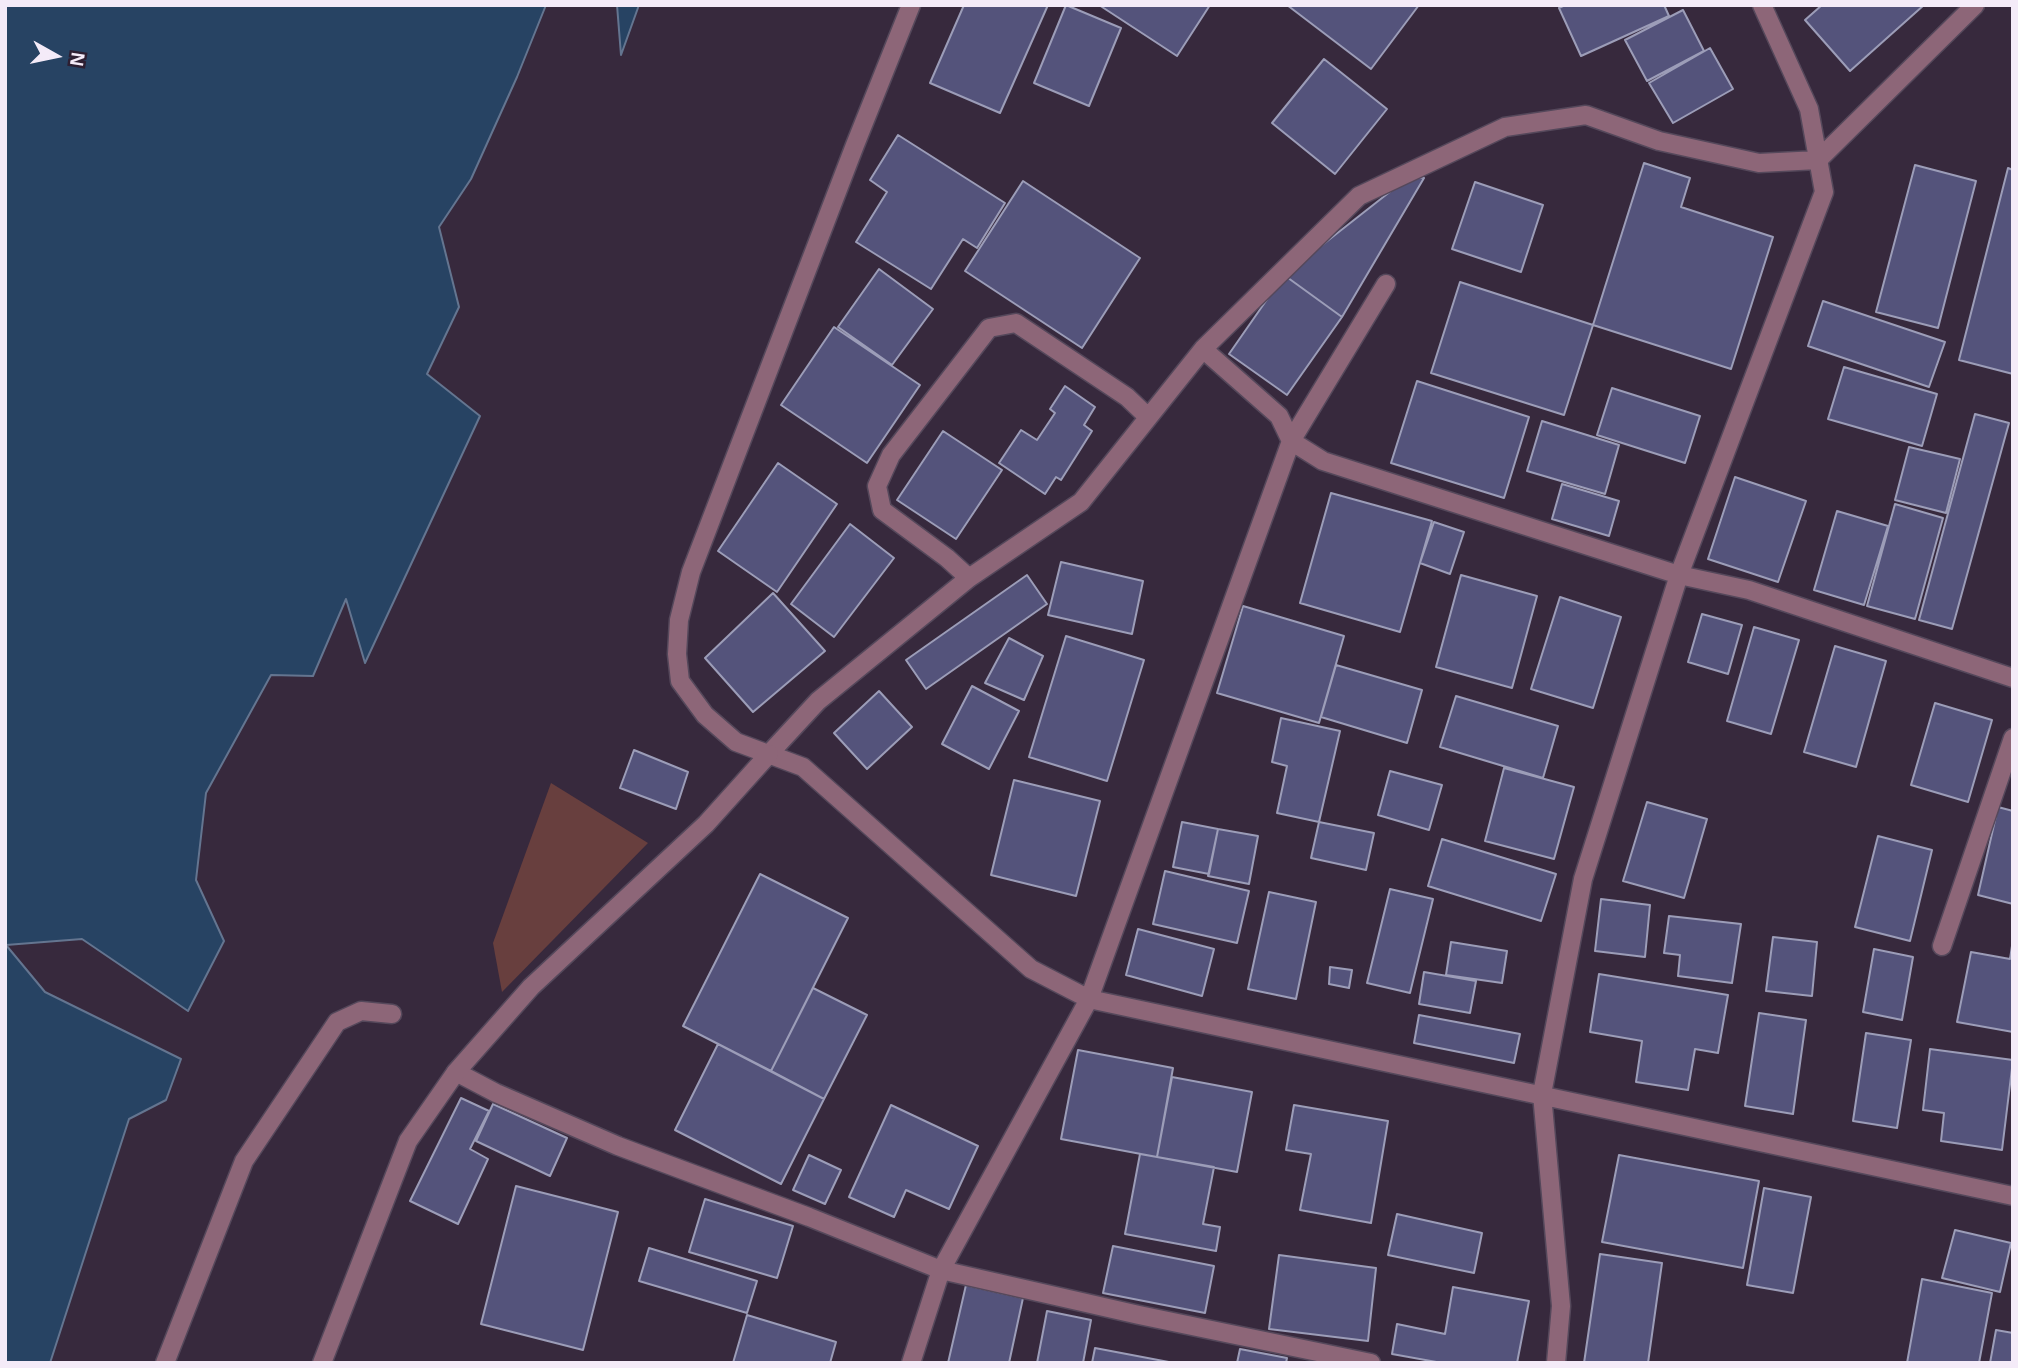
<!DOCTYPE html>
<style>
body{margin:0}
#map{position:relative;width:2018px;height:1368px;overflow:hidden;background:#37293d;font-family:Helvetica,sans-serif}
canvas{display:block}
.frame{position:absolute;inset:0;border:7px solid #f4ebf8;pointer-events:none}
.north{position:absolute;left:21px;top:21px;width:70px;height:70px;-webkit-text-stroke:5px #2d1f32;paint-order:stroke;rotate:99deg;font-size:19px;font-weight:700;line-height:28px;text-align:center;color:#f4ebf8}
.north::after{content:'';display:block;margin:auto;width:24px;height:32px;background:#f4ebf8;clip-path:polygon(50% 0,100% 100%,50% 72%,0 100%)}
</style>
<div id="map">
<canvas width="2018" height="1368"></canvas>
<div class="frame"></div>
<div class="north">N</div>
</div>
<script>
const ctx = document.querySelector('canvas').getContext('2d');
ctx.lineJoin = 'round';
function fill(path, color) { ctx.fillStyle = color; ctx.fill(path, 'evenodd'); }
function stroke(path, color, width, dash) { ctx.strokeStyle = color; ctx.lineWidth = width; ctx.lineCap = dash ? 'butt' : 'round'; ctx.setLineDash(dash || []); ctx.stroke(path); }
const green = new Path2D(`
 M 551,783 L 648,843 L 502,992 L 493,943 Z`);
const water = new Path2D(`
 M 5,5 L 546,5 L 517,77 L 471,179 L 439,227 L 459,307 L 427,374 L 480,416 L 365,663 L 346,599 L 313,676 L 271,675 L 206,793 L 196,880 L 224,941 L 188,1011 L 82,939 L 6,945 L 45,992 L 181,1059 L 166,1100 L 129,1119 L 50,1363 L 5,1363 Z
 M 617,5 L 639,5 L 621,55 Z`);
const building = new Path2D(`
 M 964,5 L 1048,5 L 1000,113 L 930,83 Z
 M 1066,5 L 1121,28 L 1089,106 L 1034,83 Z
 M 1099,5 L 1210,5 L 1177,56 Z
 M 1287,5 L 1419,5 L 1371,69 Z
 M 1565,5 L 1664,5 L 1669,16 L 1581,56 L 1559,8 Z
 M 1822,5 L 1924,5 L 1850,71 L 1805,20 Z
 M 1683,10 L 1704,51 L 1647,81 L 1625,40 Z
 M 1710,48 L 1733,89 L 1673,123 L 1649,83 Z
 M 1324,59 L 1387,109 L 1335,174 L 1272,123 Z
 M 898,135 L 1005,203 L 977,248 L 963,239 L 931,289 L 856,242 L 887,192 L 870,180 Z
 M 1644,163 L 1690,178 L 1681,207 L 1773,237 L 1731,369 L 1593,325 Z
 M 1915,165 L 1976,181 L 1938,328 L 1876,312 Z
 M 2008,168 L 2013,170 L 2013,374 L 1959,360 Z
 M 1410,176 L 1424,178 L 1342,317 L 1284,275 Z
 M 1023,181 L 1140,258 L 1082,348 L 965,271 Z
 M 1475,182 L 1543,205 L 1521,272 L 1452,249 Z
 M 879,269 L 933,309 L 892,365 L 838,327 Z
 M 1284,275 L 1342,317 L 1287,395 L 1229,354 Z
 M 1460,282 L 1593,325 L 1564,415 L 1431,373 Z
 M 1823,301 L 1945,342 L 1929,387 L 1808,346 Z
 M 834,327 L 920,385 L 867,463 L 781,405 Z
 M 1844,367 L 1937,394 L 1922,446 L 1828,419 Z
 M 1417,381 L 1529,417 L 1504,498 L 1391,463 Z
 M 1065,386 L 1095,407 L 1084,425 L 1092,431 L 1061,480 L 1056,477 L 1045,494 L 999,463 L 1021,430 L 1037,440 L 1055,413 L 1050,409 Z
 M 1612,388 L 1700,416 L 1685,463 L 1597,435 Z
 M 1975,414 L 2009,423 L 1952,629 L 1919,620 Z
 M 1542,421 L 1619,445 L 1605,494 L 1527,471 Z
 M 943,431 L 1002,470 L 956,539 L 897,500 Z
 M 1909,447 L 1960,459 L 1946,513 L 1895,500 Z
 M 778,463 L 837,504 L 777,592 L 718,551 Z
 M 1735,477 L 1806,501 L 1778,582 L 1708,559 Z
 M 1562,484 L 1619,501 L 1609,536 L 1552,519 Z
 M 1331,493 L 1432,521 L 1400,632 L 1300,603 Z
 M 1895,504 L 1943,518 L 1915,619 L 1867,606 Z
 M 1837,511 L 1888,526 L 1864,605 L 1814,590 Z
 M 1434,522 L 1464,532 L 1450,574 L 1420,563 Z
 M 850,524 L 894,558 L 834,637 L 791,604 Z
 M 1061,562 L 1143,581 L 1132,634 L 1048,615 Z
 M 1027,575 L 1047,604 L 926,689 L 906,660 Z
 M 1461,575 L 1537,596 L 1512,688 L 1436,667 Z
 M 773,593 L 825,651 L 753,712 L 705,658 Z
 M 1560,597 L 1621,617 L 1593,708 L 1531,689 Z
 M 1243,606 L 1344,636 L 1319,723 L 1217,693 Z
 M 1702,614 L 1742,625 L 1728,674 L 1688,662 Z
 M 1754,627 L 1799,640 L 1771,734 L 1727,721 Z
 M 1066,636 L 1144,660 L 1107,781 L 1029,757 Z
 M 1009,638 L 1043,656 L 1024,700 L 985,683 Z
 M 1835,646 L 1886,661 L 1856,767 L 1804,752 Z
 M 1336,665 L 1422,690 L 1407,743 L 1321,717 Z
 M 972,686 L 1019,711 L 989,769 L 942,744 Z
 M 879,691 L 912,727 L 867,769 L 834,733 Z
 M 1456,696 L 1558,726 L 1543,778 L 1440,747 Z
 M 1935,703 L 1992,720 L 1968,802 L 1911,785 Z
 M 1281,718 L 1340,731 L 1319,822 L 1277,813 L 1287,766 L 1272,762 Z
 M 634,750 L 688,772 L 676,809 L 620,788 Z
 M 1504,768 L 1574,787 L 1554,859 L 1485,841 Z
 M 1390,771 L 1442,785 L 1429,830 L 1378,815 Z
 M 1014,780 L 1100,801 L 1076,896 L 991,875 Z
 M 1647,802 L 1707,819 L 1684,898 L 1623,881 Z
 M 1998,807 L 2013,811 L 2013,904 L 1978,895 Z
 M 1182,822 L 1218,829 L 1209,874 L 1173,867 Z
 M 1319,822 L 1374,833 L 1366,870 L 1311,858 Z
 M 1218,829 L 1258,836 L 1249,884 L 1208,876 Z
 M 1878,836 L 1932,850 L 1910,941 L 1855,927 Z
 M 1442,839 L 1556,874 L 1541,921 L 1428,886 Z
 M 1165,871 L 1249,891 L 1237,943 L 1153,924 Z
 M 760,874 L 848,918 L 771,1071 L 683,1026 Z
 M 1390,889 L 1433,899 L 1410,993 L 1367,983 Z
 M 1269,892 L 1316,902 L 1296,999 L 1248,989 Z
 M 1601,899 L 1650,905 L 1645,957 L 1595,951 Z
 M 1669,916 L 1741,924 L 1732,983 L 1678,976 L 1680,955 L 1664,953 Z
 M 1138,929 L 1214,949 L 1202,996 L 1126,975 Z
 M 1773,937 L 1817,942 L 1812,996 L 1766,991 Z
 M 1451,942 L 1507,951 L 1502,983 L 1446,975 Z
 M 2012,946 L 2013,1032 L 1957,1022 L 1971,952 L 2010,959 Z
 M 1874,949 L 1913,957 L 1902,1020 L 1863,1012 Z
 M 1330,967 L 1352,970 L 1349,988 L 1329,984 Z
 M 1424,972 L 1476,981 L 1470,1013 L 1419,1004 Z
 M 1599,974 L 1728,995 L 1718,1053 L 1695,1049 L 1688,1090 L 1636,1082 L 1642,1041 L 1590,1032 Z
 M 813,988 L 867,1015 L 824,1099 L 771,1071 Z
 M 1759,1013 L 1806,1020 L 1793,1114 L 1745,1106 Z
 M 1419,1015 L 1520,1034 L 1514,1063 L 1414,1043 Z
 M 1866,1033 L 1911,1040 L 1897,1128 L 1853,1121 Z
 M 718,1044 L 824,1099 L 781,1184 L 675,1130 Z
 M 1930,1049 L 2013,1060 L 2002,1150 L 1941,1141 L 1944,1113 L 1923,1110 Z
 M 1078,1050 L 1173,1068 L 1157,1157 L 1061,1139 Z
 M 1172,1077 L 1252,1092 L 1237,1172 L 1157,1157 Z
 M 461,1098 L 489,1111 L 470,1149 L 488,1159 L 458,1224 L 410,1201 Z
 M 493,1104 L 567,1138 L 550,1176 L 476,1141 Z
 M 891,1105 L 978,1146 L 949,1209 L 906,1190 L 894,1217 L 849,1197 Z
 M 1294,1105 L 1388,1121 L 1371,1223 L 1300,1210 L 1311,1154 L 1286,1150 Z
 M 1140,1154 L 1214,1167 L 1203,1224 L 1220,1227 L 1216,1251 L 1125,1234 Z
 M 809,1155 L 841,1170 L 825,1204 L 793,1190 Z
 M 1619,1155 L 1759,1181 L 1743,1268 L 1602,1242 Z
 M 516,1186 L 618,1212 L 583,1350 L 481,1324 Z
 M 1764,1188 L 1811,1197 L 1793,1293 L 1747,1285 Z
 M 705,1199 L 793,1226 L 777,1278 L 689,1252 Z
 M 1397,1214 L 1482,1233 L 1474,1273 L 1388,1255 Z
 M 1955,1230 L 2011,1243 L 2000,1292 L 1942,1278 Z
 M 1113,1246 L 1214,1266 L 1205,1313 L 1103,1293 Z
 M 649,1248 L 757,1281 L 747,1313 L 639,1281 Z
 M 1600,1254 L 1662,1263 L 1648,1363 L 1584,1363 Z
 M 1279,1255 L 1376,1268 L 1368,1341 L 1269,1329 Z
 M 1922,1279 L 1992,1293 L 1979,1363 L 1907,1363 Z
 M 966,1285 L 1023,1298 L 1009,1363 L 948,1363 Z
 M 1453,1287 L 1529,1301 L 1517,1363 L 1442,1363 L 1392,1354 L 1397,1324 L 1445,1334 Z
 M 1047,1311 L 1091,1320 L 1083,1363 L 1037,1363 Z
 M 747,1315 L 836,1342 L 830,1363 L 733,1363 Z
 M 1996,1330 L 2013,1333 L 2013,1363 L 1990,1363 Z
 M 1095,1348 L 1174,1363 L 1092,1363 Z
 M 1240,1349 L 1287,1358 L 1286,1363 L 1237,1363 Z`);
const service = new Path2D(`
 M 165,1363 L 244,1161 L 337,1022 L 361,1011 L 392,1014`);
const minor = new Path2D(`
 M 911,5 L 855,145 L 691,572 L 679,620 L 677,654 L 680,681 L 705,715 L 736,742 L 803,767 L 1031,969 L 1089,999 L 2013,1196
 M 1203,349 L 1279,416 L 1291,441 L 1323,461 L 1679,575 L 1749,590 L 2013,678
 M 969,578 L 947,558 L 882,510 L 877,486 L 891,455 L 989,328 L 1016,323 L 1127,397 L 1148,417
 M 769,754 L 818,701 L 969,578 L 1081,502 L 1203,349 L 1359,196 L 1505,127 L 1586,115 L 1659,141 L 1759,163 L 1818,160 L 1975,5
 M 1942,946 L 2013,738
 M 456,1072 L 496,1093 L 618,1146 L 809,1217 L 941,1270 L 1139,1315 L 1371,1363
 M 911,1363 L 941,1270 L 1089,999 L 1291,441 L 1386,284
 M 1556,1363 L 1561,1306 L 1542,1094 L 1583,879 L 1679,575 L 1824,192 L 1809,109 L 1762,5`);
const tertiary = new Path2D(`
 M 322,1363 L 408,1141 L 456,1072 L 531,987 L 706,824 L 769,754`);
fill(green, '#683f3e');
fill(water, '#274363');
stroke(water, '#647590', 2);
fill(building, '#54537b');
stroke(building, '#9c9db8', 2);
stroke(service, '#55485b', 21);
stroke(minor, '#55485b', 21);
stroke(tertiary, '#55485b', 21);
stroke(service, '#8d6678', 18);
stroke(minor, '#8d6678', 18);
stroke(tertiary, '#8d6678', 18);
</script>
